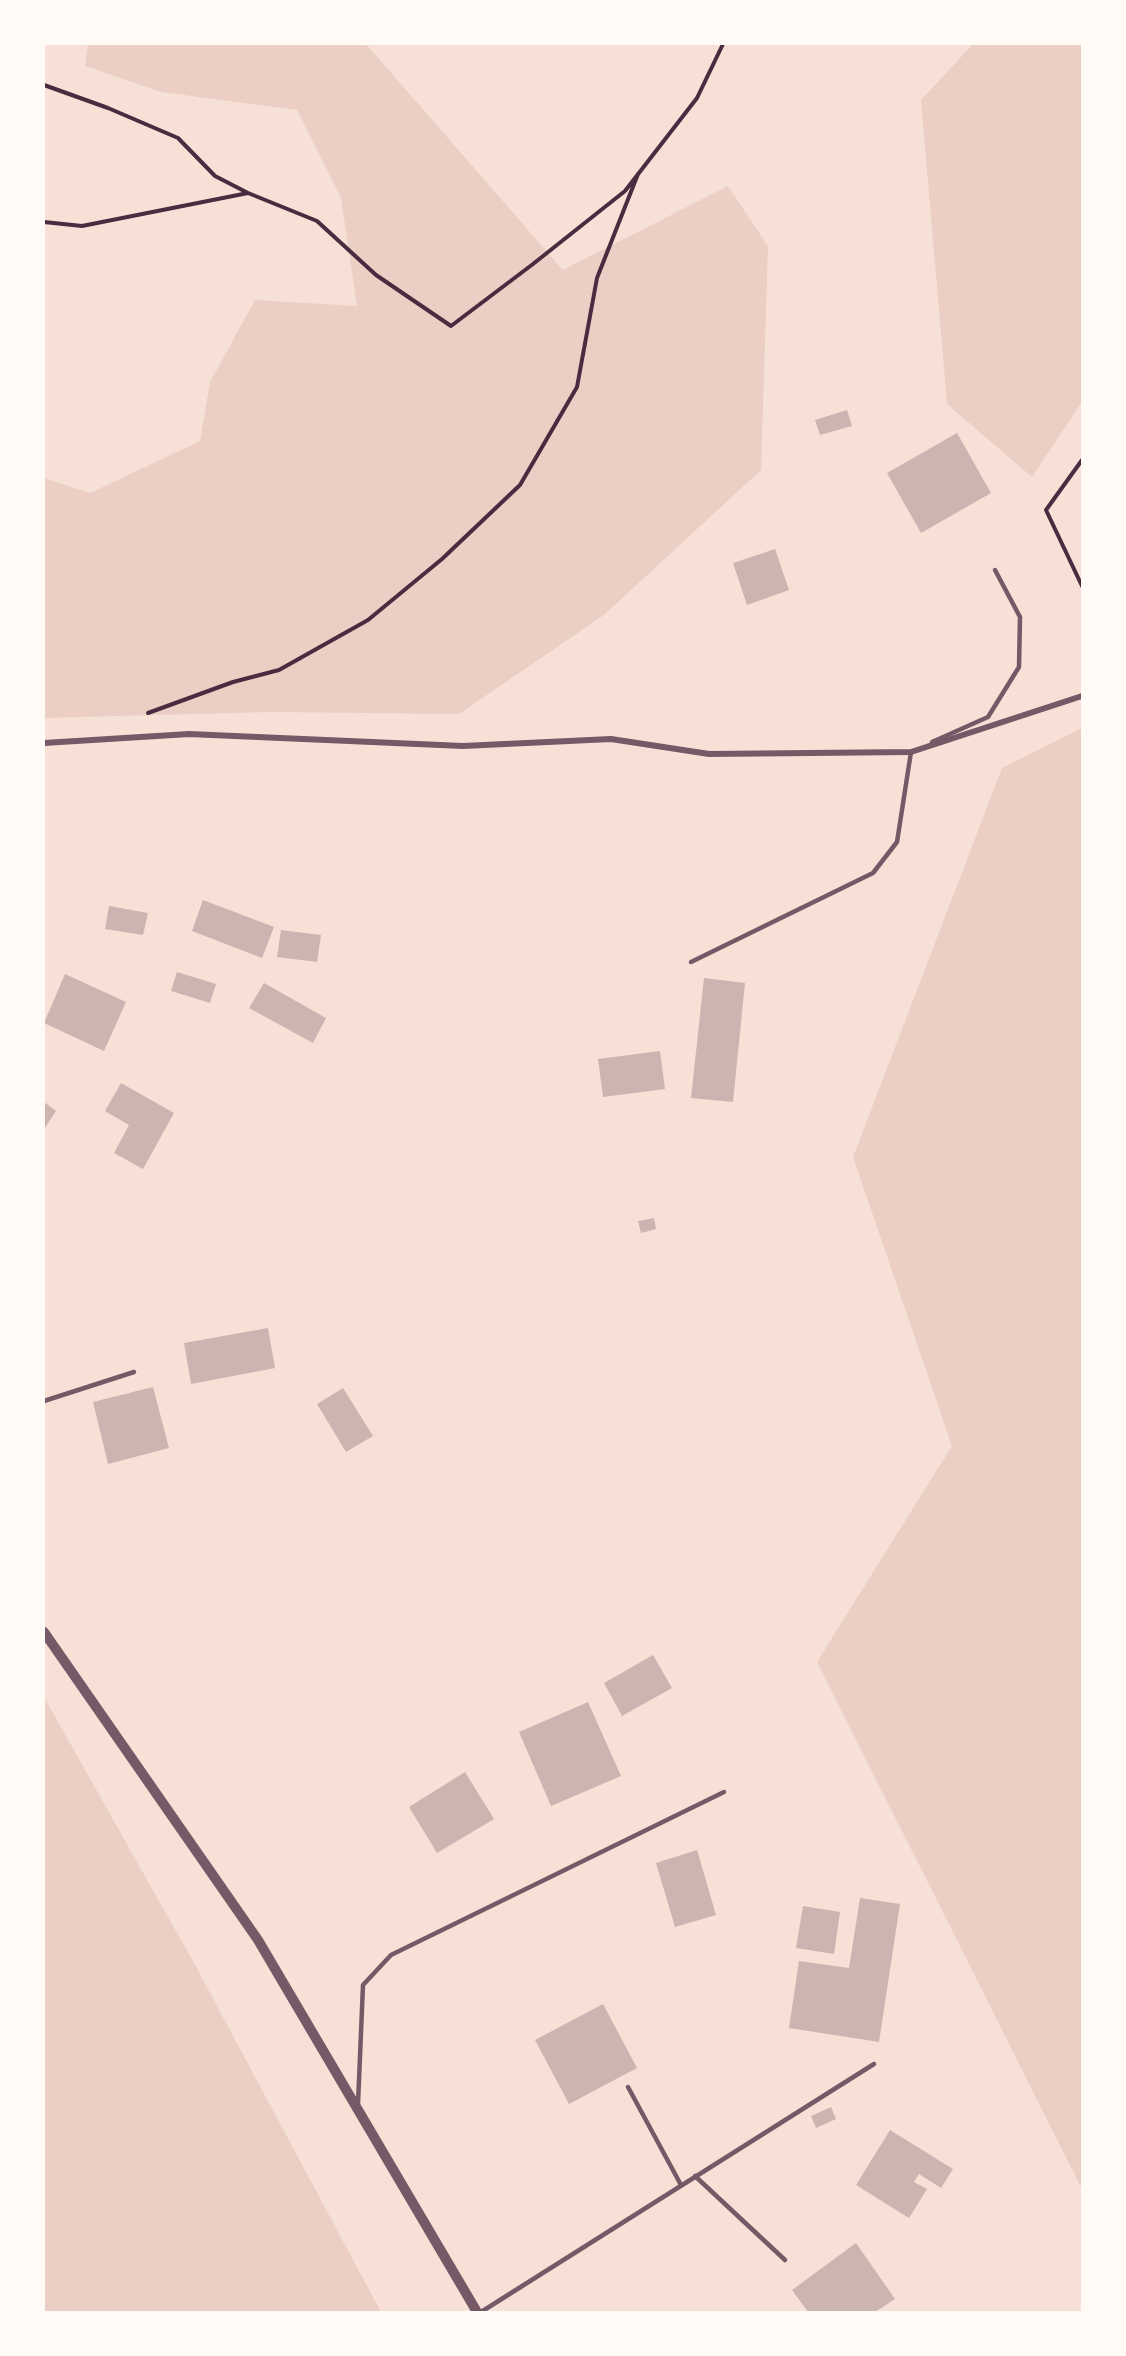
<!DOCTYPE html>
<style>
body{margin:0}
#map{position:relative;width:1126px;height:2356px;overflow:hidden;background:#f7e1d7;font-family:"DM Sans",sans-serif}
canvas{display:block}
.frame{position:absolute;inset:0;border:45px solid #fffaf5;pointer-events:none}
</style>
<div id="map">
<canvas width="1126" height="2356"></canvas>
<div class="frame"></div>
</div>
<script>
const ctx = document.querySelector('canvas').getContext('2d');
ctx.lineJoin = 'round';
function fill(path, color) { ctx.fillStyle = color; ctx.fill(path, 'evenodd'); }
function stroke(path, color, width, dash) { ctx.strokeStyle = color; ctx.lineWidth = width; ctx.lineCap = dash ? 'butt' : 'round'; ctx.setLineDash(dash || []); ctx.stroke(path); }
const green = new Path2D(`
 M 88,44 L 366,44 L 563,270 L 728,186 L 768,246 L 761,470 L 604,615 L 459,714 L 271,712 L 44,718 L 44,478 L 90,493 L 200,441 L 210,382 L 255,300 L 357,306 L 341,198 L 297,110 L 161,92 L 85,66 Z
 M 973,44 L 1082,44 L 1082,402 L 1032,477 L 947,404 L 921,100 Z
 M 1082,728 L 1082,2189 L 817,1662 L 952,1446 L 853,1157 L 1002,768 Z
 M 44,1697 L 194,1963 L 381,2312 L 44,2312 Z`);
const building = new Path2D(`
 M 847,410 L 852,426 L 820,435 L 815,420 Z
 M 957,433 L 991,493 L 921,533 L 887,473 Z
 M 775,549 L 789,590 L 747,605 L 733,563 Z
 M 203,900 L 274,927 L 262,958 L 192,931 Z
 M 109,906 L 148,913 L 143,935 L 105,929 Z
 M 281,930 L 321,935 L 317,962 L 277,957 Z
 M 177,972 L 216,984 L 210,1003 L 171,991 Z
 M 65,974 L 126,1002 L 104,1051 L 44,1023 Z
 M 704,978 L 745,983 L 733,1102 L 691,1098 Z
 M 264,983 L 326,1018 L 313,1043 L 249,1008 Z
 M 660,1051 L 665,1089 L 603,1097 L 598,1059 Z
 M 121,1083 L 174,1113 L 143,1169 L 114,1153 L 129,1125 L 105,1111 Z
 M 44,1102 L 56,1111 L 44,1129 Z
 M 654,1218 L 656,1229 L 641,1233 L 638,1221 Z
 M 268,1328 L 275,1368 L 191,1384 L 184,1343 Z
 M 153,1387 L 169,1448 L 108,1464 L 93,1402 Z
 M 343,1388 L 373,1436 L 346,1452 L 317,1404 Z
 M 653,1655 L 672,1688 L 622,1716 L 604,1683 Z
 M 588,1702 L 621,1776 L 551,1806 L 519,1732 Z
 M 465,1772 L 494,1819 L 437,1853 L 409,1807 Z
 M 697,1850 L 716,1915 L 675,1927 L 656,1863 Z
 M 860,1898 L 900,1904 L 879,2042 L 789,2028 L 799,1961 L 849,1968 Z
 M 803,1906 L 840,1912 L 834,1954 L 796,1948 Z
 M 603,2004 L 637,2068 L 569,2104 L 535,2040 Z
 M 831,2107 L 836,2119 L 816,2128 L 811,2116 Z
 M 890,2130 L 953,2169 L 941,2188 L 919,2174 L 914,2182 L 927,2189 L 909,2218 L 856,2185 Z
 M 856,2243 L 895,2299 L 875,2312 L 808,2312 L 792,2290 Z`);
const path = new Path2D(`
 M 44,85 L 108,108 L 178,138 L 215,176 L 248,193 L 317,221 L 376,275 L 451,326 L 533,264 L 625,191 L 697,98 L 723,44
 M 44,222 L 82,226 L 248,193
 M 1082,460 L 1046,510 L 1082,586
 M 148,713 L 233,682 L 279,670 L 368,620 L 442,559 L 520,485 L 577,387 L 597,278 L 638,174`);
const service = new Path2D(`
 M 932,742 L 988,717 L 1019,667 L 1020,617 L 995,570
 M 691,962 L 873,873 L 897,842 L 911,752 L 914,751
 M 44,1401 L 134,1372
 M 628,2087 L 681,2185
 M 358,2104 L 363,1985 L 391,1955 L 724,1792
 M 695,2176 L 785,2260
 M 481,2312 L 874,2064`);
const minor = new Path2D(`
 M 44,743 L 189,734 L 463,746 L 611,739 L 709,754 L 911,752 L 1082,696`);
const tertiary = new Path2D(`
 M 44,1632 L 258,1940 L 477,2312`);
fill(green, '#ebcfc5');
fill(building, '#ccb4b1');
stroke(path, '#4a2c40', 4);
stroke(service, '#755966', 4.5);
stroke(minor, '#755966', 6);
stroke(tertiary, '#755966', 10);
</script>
